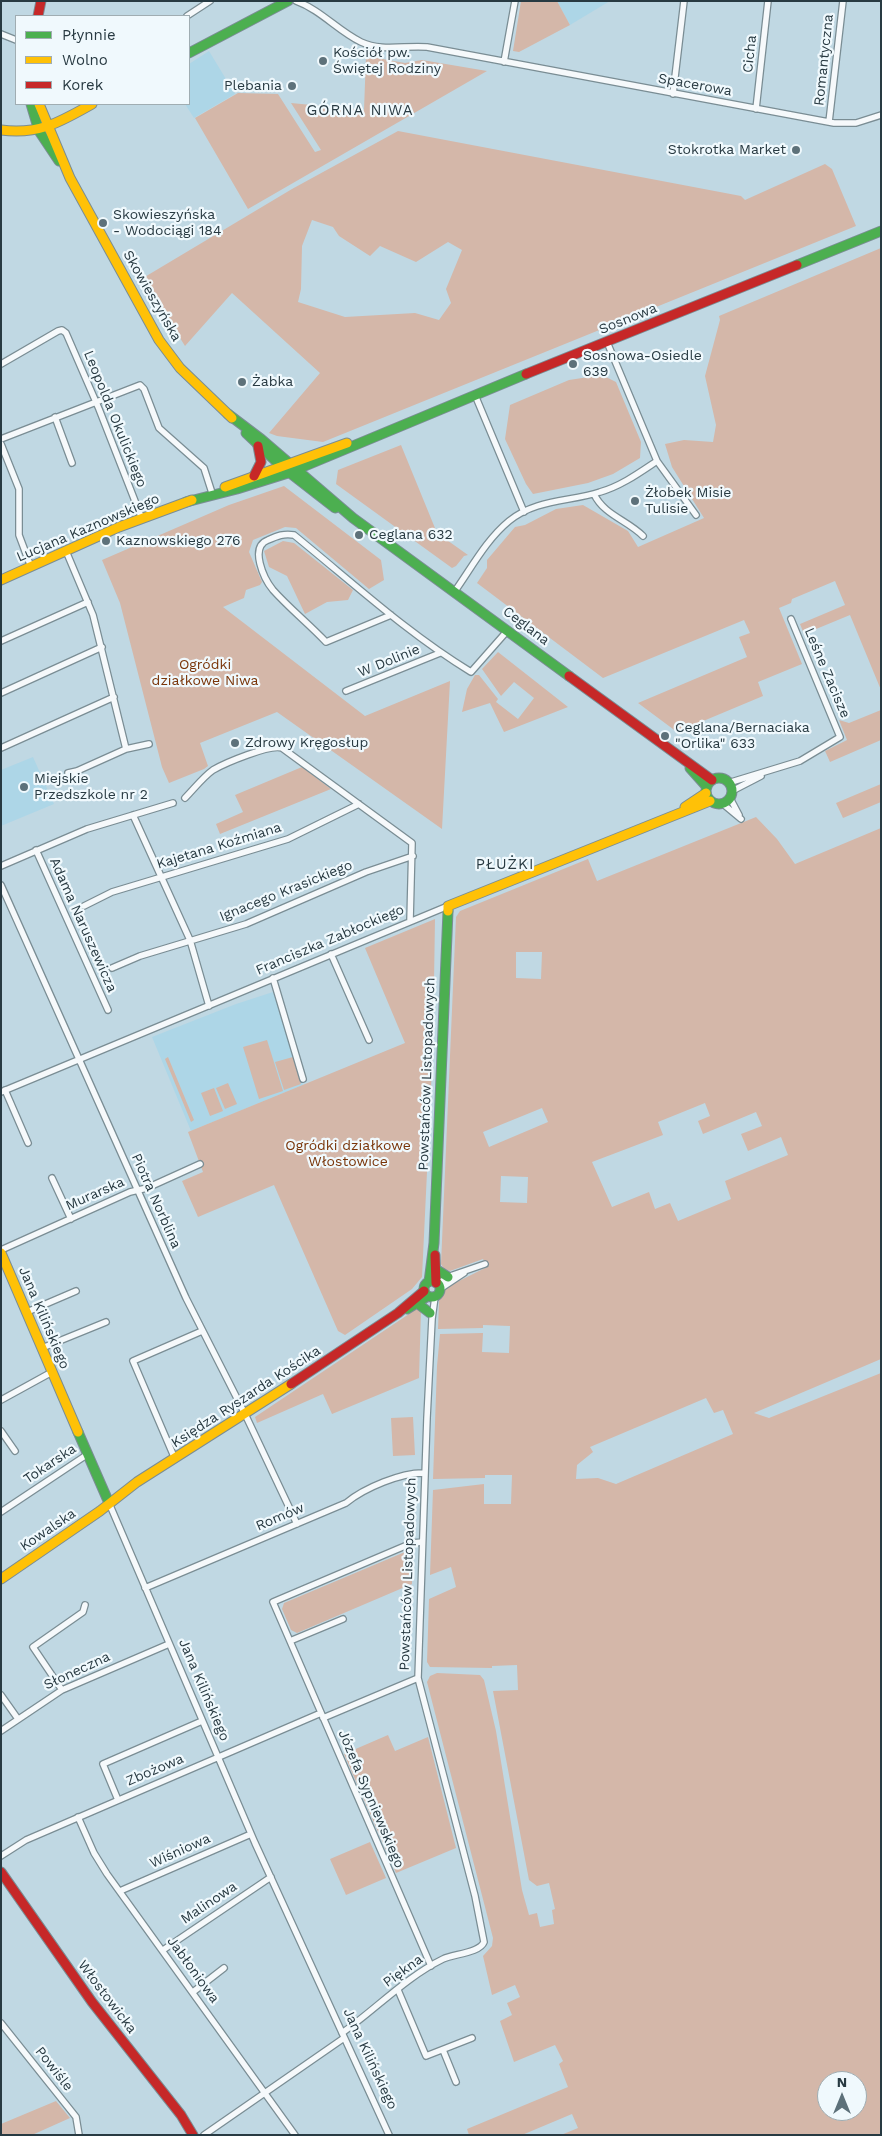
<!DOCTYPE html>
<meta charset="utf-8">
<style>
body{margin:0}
#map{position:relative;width:882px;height:2136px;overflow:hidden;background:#c0d8e3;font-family:"Work Sans",sans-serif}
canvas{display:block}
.frame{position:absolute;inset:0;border:2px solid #283a42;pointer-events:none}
.legend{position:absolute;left:15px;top:15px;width:175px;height:90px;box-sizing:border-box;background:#f0f9fd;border:1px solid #a0adb2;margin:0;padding:6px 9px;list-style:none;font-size:15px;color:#283a42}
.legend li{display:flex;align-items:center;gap:10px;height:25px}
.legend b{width:25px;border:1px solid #a0adb2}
.north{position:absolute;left:817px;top:2071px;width:50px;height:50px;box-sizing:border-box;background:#f0f9fd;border:1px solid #a0adb2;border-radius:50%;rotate:0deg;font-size:14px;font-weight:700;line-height:20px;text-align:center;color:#283a42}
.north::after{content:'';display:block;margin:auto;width:18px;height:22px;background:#5d717a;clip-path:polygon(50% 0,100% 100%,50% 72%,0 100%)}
</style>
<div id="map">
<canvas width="882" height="2136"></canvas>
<div class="frame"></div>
<ul class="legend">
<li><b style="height:6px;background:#4caf50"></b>Płynnie</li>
<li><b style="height:6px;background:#ffc107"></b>Wolno</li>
<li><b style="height:6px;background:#c62828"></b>Korek</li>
</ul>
<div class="north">N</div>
</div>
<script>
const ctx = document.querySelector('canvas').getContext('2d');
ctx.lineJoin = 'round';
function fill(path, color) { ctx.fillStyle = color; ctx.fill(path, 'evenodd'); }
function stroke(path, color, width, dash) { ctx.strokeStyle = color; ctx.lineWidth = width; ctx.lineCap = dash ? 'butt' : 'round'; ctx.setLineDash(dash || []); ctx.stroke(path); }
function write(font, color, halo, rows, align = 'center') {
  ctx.font = font + ' "Work Sans",sans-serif'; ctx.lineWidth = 4.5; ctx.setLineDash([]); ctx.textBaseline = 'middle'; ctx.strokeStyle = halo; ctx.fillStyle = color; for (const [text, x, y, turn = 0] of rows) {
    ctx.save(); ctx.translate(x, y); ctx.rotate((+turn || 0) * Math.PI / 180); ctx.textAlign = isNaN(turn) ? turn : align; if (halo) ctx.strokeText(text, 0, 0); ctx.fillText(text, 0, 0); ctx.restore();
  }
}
const built = new Path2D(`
 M 557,1 L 610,1 L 570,25 Z
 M 209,51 L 235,94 L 194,118 L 185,104 L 189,104 L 189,64 Z
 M 33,757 L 54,804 L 1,826 L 1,770 Z
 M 273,992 L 303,1085 L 191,1131 L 152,1037 L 236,1004 Z`);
const green = new Path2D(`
 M 521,1 L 557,1 L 570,25 L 519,52 L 513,51 Z
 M 366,56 L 405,63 L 422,60 L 487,71 L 248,209 L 195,118 L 238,93 L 278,94 L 315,152 L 321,150 L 291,103 L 364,110 Z
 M 398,131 L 741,196 L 745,200 L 825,164 L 832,169 L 856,226 L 323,442 L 277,436 L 269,433 L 320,373 L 232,293 L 185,346 L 143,278 L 292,189 ZM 312,220 L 333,227 L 339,236 L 370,256 L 380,246 L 416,262 L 448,242 L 462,250 L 446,289 L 451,303 L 439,320 L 415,313 L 345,317 L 298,302 L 301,289 L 302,246 Z
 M 881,248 L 881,690 L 850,615 L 804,634 L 800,624 L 845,605 L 835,581 L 792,599 L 791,603 L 779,608 L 802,664 L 758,682 L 763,696 L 677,732 L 638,703 L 747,657 L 739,637 L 750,633 L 744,620 L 603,678 L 477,583 L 487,568 L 487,560 L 515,527 L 525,525 L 556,509 L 583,505 L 628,531 L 638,547 L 704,518 L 672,467 L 665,444 L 684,440 L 713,442 L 716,425 L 705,376 L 720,320 L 719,316 Z
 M 602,375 L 616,382 L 641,442 L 640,458 L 613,474 L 588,483 L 533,494 L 526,484 L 505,439 L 510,405 L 569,380 Z
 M 401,445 L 437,533 L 468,555 L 464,556 L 456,566 L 452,568 L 336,484 L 338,470 Z
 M 284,486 L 381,560 L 384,580 L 369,589 L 296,528 L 285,527 L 253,540 L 249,552 L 262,582 L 260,585 L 246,590 L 244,598 L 223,607 L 365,716 L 450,681 L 442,829 L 277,712 L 200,743 L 208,766 L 204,769 L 169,783 L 162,767 L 120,603 L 102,560 L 229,505 Z
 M 283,541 L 294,543 L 353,590 L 348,600 L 327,602 L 305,614 L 287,576 L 269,567 L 264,551 Z
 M 498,652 L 568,707 L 504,732 L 490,703 L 462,712 L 467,689 L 475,675 L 479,675 L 498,699 L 496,702 L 518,719 L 534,698 L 514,682 L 501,696 L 482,669 Z
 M 881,710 L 881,740 L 830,762 L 825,751 L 847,740 L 839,720 L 849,723 Z
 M 302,767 L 331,789 L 220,834 L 216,824 L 243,812 L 235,795 Z
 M 881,784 L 881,802 L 843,818 L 836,803 Z
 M 756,817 L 777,839 L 795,864 L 881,828 L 881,1359 L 754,1413 L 769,1418 L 881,1373 L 881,2135 L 561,2135 L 578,2128 L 572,2114 L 522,2135 L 469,2135 L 467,2129 L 568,2087 L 559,2064 L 563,2061 L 555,2045 L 514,2062 L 500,2021 L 512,2015 L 507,2003 L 520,1997 L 515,1985 L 492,1995 L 483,1956 L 492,1946 L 493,1938 L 427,1682 L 430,1676 L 437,1673 L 480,1675 L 484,1680 L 496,1731 L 522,1890 L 529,1915 L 537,1913 L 540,1927 L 554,1924 L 552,1910 L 555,1909 L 549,1883 L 537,1886 L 529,1880 L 493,1691 L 518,1690 L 517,1665 L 492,1666 L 492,1668 L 430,1667 L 427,1662 L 429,1599 L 456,1587 L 451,1567 L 430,1575 L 433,1490 L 484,1484 L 484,1504 L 511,1504 L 512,1475 L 485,1475 L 485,1478 L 433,1479 L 437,1366 L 440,1334 L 483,1333 L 482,1352 L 509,1353 L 510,1326 L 483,1325 L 483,1328 L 438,1329 L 439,1301 L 445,1288 L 487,1267 L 483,1259 L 450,1271 L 444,1269 L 441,1264 L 456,917 L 460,911 L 588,859 L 597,881 ZM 516,952 L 542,952 L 541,979 L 516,978 ZM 705,1103 L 710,1116 L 698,1121 L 703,1134 L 756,1112 L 762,1126 L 741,1134 L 748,1151 L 781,1137 L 788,1155 L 725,1181 L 731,1199 L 678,1221 L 670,1203 L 655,1209 L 649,1192 L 612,1207 L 592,1162 L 663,1135 L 658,1122 ZM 542,1108 L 548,1122 L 489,1147 L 483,1132 ZM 501,1176 L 528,1177 L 527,1203 L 500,1202 ZM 706,1398 L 714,1413 L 723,1410 L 733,1434 L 616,1484 L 598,1478 L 576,1479 L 577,1465 L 593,1452 L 590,1447 ZM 827,2081 L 857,2081 L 857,2111 L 827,2111 Z
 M 435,919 L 433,1046 L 422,1277 L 412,1289 L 345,1335 L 338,1331 L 274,1185 L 198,1217 L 182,1181 L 203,1172 L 188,1132 L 405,1043 L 365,948 Z
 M 267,1040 L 283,1091 L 259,1099 L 243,1047 Z
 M 168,1057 L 194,1120 L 191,1122 L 165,1059 Z
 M 293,1057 L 301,1084 L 284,1090 L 275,1062 Z
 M 228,1083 L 237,1104 L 225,1109 L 216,1088 Z
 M 214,1088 L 223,1111 L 210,1116 L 201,1093 Z
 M 415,1310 L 421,1310 L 419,1378 L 332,1414 L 323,1394 L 257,1423 L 255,1417 Z
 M 413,1417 L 415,1455 L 393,1456 L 391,1418 Z
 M 412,1549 L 412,1584 L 297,1633 L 291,1630 L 282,1609 L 284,1603 Z
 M 388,1735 L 395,1751 L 428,1737 L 456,1848 L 396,1873 L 344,1754 Z
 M 370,1842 L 386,1878 L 346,1895 L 330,1859 Z
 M 56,2101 L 70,2118 L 32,2135 L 1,2135 L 1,2124 Z`);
const street = new Path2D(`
 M 296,1 C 321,10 338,31 361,42 C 382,52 405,45 427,47 L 834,123 L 856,123 L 881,115
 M 187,16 L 210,1
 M 1,34 L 16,40
 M 504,62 L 515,1
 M 673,94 L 684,1
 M 756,109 L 768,1
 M 829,122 L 843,1
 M 607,342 L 657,461 L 696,515
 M 1,364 L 58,331 L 62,330 L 66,333 L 99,409 L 142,519
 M 475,395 L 524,512
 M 55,417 L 72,463
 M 1,439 L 140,385 L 144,389 L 159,428 L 204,468 L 213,496
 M 1,444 L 19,489 L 19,535 L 31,567
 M 594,494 C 604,515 627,520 643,536
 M 66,551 L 93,615 L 126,749
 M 455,591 C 472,567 486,540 509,521 C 536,499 569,502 600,492 C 621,486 639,473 657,461
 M 391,615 L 326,642 C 309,624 289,608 273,590 C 264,579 249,547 268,540 C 277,536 284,533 294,535 C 352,582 407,633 471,672 L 508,630
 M 1,641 L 88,602
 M 346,691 L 440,653
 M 1,693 L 102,647
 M 1,748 L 114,697
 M 68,773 L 77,771 L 126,749 L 149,744
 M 728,783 L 800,761 L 840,737 L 791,619
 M 732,791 L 761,776
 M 185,798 C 194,789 203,777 213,770 C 225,763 270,744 282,748 L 412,843 L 410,921
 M 730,798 L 739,815
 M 723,804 L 741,819
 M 133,815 L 190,940 L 209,1006
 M 36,850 L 108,1010
 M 1,866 L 87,829 L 173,803
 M 1,885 L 186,1298 L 245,1414 L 297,1524
 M 84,906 L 112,892 L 288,839 L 359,804
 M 331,954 L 369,1040
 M 112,968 L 140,956 L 246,924 L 366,872 L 413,856
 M 273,978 L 303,1079
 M 5,1090 L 28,1143
 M 1,1092 L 448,906
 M 52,1178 L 71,1219
 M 1,1250 L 130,1192 L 147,1188 L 200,1164
 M 437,1284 L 453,1275 L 485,1264
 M 440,1289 L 464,1273
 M 27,1312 L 76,1291
 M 42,1348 L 106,1322
 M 1,1400 L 52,1372
 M 1,1431 L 15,1451
 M 175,1459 L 133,1361 L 202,1331
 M 109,1503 L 255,1843 L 389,2135
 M 1,1512 L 88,1454
 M 422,1542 L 412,1543 L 273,1602 L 431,1966
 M 145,1588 L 346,1503 C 364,1488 402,1472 425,1473
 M 290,1641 L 343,1619
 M 62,1690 L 33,1647 L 83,1612 L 85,1605
 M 1,1695 L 18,1719
 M 323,1718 L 418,1678
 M 1,1731 L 62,1690 L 169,1644
 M 118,1800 L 103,1764 L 202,1721
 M 78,1817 L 94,1853 L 107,1874 L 295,2135
 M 1,1856 L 26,1840 L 321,1713
 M 120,1891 L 251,1834
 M 163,1950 L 271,1877
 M 398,1990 L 426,2056 L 472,2038
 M 193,1992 L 224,1968
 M 1,2023 L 76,2117 L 79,2135
 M 342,2033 C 375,2010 406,1977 443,1959 C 453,1954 480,1953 484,1942 L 475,1896 L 418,1678 L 427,1418 L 432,1319 L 435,1297
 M 443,2050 L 456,2082
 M 204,2135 L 344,2038`);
const fast = new Path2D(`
 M 189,53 L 288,1
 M 31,104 L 39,131 L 59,161
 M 797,265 L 881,231
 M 228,414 L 261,439 L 353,518 L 569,676
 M 246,433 L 281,466 L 335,508
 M 186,502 L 237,489 L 288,473 L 526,374
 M 690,768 L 707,787
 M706 791a13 13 0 1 1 26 0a13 13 0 1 1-26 0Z
 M 437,1270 L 448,1277
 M424 1289a8 8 0 1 1 16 0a8 8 0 1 1-16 0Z
 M 429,1282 L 434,1243 L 448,911
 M 417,1303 L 430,1313
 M 407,1309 L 428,1296
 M 78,1432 L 109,1503`);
const slow = new Path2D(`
 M 39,104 L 70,178 L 159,340 L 180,368 L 232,418
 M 1,130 C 39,135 60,122 92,104
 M 225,487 L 347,443
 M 1,580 L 119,527 L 192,500
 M 685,807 L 706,793
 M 448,911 L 448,906 L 710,801
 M 1,1253 L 78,1432
 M 1,1579 L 100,1511 L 137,1482 L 291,1384`);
const jam = new Path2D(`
 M 38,16 L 41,1
 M 526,374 L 797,265
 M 254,476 L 261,462 L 258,446
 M 569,676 L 712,780
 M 435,1255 L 436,1283
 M 291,1384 L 398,1313 L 424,1291
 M 1,1872 L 92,2002 L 181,2115 L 193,2135`);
const markers = [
 [323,61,5,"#5d717a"],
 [292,86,5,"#5d717a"],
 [796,150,5,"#5d717a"],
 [103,223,5,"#5d717a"],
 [573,364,5,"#5d717a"],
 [242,382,5,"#5d717a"],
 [635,501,5,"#5d717a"],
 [359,535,5,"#5d717a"],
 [106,541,5,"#5d717a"],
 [665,736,5,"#5d717a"],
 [235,743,5,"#5d717a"],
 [24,787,5,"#5d717a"]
];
const poiNames = [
 ["Kościół pw.",333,53],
 ["Świętej Rodziny",333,69],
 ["Plebania",282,86,"right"],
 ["Stokrotka Market",786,150,"right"],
 ["Skowieszyńska",113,215],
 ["- Wodociągi 184",113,231],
 ["Sosnowa-Osiedle",583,356],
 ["639",583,372],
 ["Żabka",252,382],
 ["Żłobek Misie",645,493],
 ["Tulisie",645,509],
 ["Ceglana 632",369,535],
 ["Kaznowskiego 276",116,541],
 ["Ceglana/Bernaciaka",675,728],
 ["\"Orlika\" 633",675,744],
 ["Zdrowy Kręgosłup",245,743],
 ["Miejskie",34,779],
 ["Przedszkole nr 2",34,795]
];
const streetNames = [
 ["Cicha",750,54,-84],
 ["Romantyczna",824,60,-84],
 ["Spacerowa",695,85,10],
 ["Skowieszyńska",152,296,60],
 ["Sosnowa",628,319,-22],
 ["Leopolda Okulickiego",115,419,68],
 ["Lucjana Kaznowskiego",88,528,-23],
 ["Ceglana",526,626,37],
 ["W Dolinie",389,661,-22],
 ["Leśne Zacisze",827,673,67],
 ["Kajetana Koźmiana",219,846,-17],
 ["Ignacego Krasickiego",286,891,-22],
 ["Adama Naruszewicza",83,925,66],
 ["Franciszka Zabłockiego",330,940,-23],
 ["Powstańców Listopadowych",427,1074,-88],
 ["Murarska",95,1194,-24],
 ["Piotra Norblina",156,1201,66],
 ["Jana Kilińskiego",44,1318,67],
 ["Księdza Ryszarda Kościka",246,1397,-33],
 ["Tokarska",50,1464,-34],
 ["Romów",280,1517,-23],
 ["Kowalska",48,1530,-34],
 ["Powstańców Listopadowych",408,1574,-88],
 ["Słoneczna",77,1671,-25],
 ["Jana Kilińskiego",204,1690,67],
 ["Zbożowa",155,1770,-23],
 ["Józefa Sypniewskiego",371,1799,67],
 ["Wiśniowa",180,1851,-24],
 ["Malinowa",209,1903,-34],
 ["Jabłoniowa",193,1970,54],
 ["Piękna",403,1971,-36],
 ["Włostowicka",107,1997,53],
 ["Jana Kilińskiego",370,2059,65],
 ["Powiśle",54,2069,52]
];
const parkNames = [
 ["Ogródki",205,665],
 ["działkowe Niwa",205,681],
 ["Ogródki działkowe",348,1146],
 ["Włostowice",348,1162]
];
const neighbourhoodNames = [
 ["GÓRNA NIWA",360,111],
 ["PŁUŻKI",505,865]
];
fill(built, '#add6e7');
fill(green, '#d4b7a9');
stroke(street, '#7a8d94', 8);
stroke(fast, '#7a8d94', 11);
stroke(slow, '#7a8d94', 11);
stroke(jam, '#7a8d94', 11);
stroke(street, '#f6f9fb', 5.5);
stroke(fast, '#4caf50', 9);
stroke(slow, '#ffc107', 9);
stroke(jam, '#c62828', 9);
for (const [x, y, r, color] of markers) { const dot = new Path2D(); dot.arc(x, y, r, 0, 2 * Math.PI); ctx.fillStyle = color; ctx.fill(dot); stroke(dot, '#f0f9fd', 2); }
write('14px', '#283a42', '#f0f9fd', poiNames, 'left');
write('14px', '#283a42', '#f0f9fd', streetNames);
write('14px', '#793408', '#f0f9fd', parkNames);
ctx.letterSpacing = '1px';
write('15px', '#283a42', '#f0f9fd', neighbourhoodNames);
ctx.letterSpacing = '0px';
</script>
